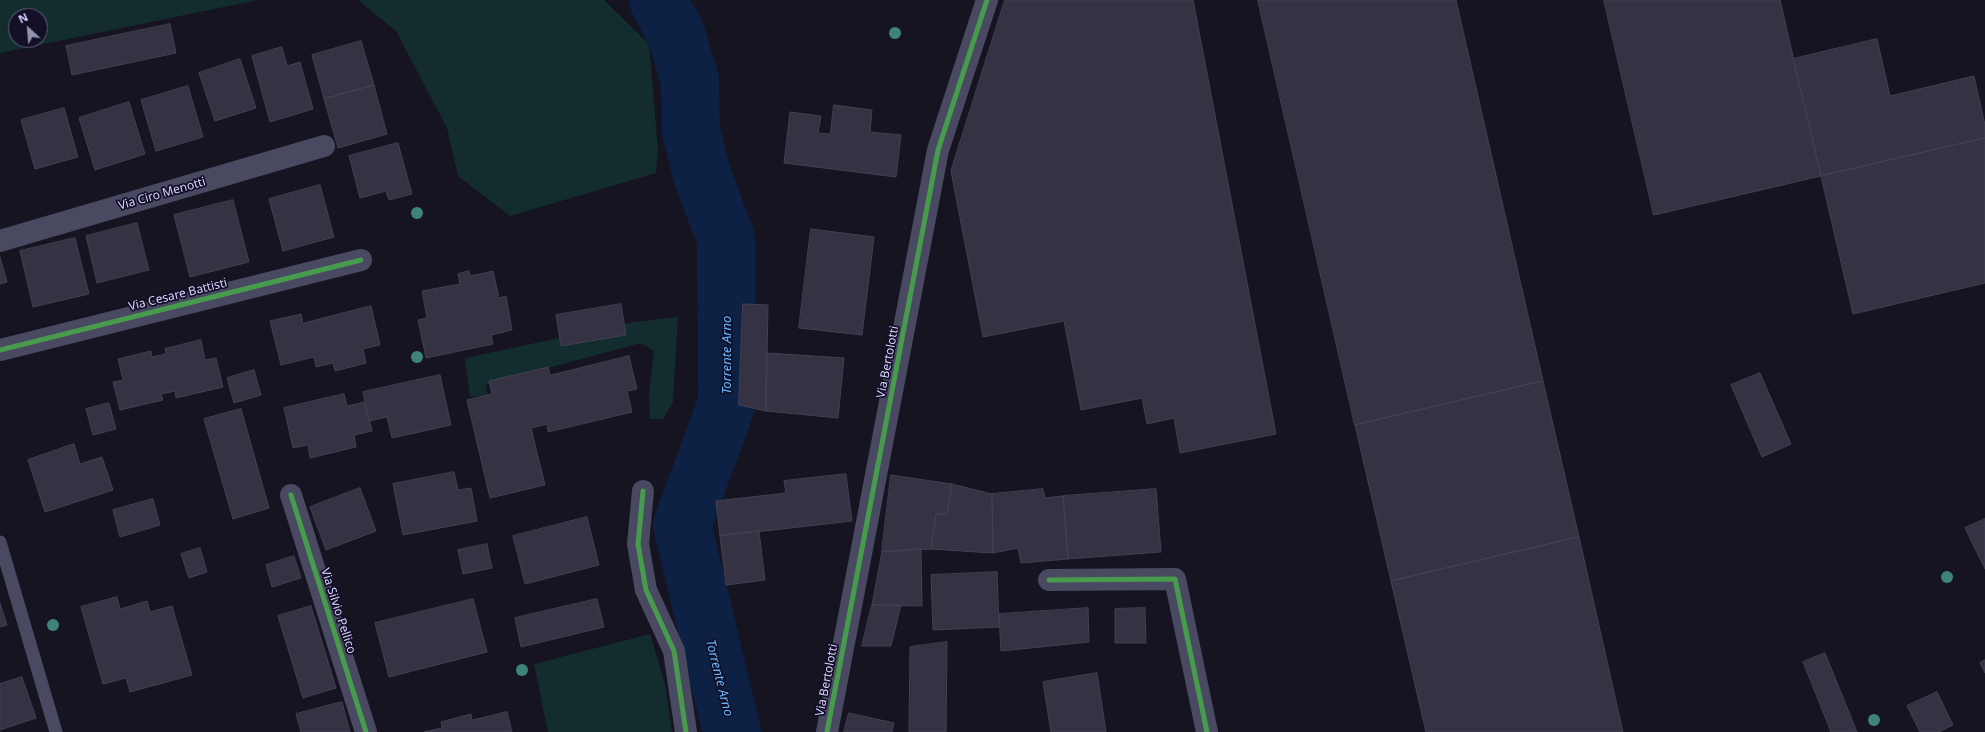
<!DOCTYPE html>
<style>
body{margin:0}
#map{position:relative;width:1985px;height:732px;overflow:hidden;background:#161421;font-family:"Noto Sans",sans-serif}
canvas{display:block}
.north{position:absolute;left:8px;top:8px;width:40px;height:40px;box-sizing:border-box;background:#130f26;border:1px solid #625e7d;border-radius:50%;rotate:334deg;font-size:11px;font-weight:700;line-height:16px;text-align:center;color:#d9d4ff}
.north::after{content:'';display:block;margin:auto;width:14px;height:18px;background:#9591b1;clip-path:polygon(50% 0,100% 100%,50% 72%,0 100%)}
</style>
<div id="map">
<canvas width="1985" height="732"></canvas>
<div class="north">N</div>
</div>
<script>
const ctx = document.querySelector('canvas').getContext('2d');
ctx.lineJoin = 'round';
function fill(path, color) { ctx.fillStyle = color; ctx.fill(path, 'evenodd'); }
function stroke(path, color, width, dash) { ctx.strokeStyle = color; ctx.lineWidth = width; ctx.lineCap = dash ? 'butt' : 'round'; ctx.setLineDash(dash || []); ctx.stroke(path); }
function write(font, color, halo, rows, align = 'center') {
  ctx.font = font + ' "Noto Sans",sans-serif'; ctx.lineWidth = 3.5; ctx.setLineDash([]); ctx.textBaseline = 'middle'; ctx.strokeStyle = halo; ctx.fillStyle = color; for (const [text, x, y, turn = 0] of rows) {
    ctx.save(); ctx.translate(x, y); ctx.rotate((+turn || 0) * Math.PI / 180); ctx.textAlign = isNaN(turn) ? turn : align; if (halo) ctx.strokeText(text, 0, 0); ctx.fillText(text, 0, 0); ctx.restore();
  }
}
const green = new Path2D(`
 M 0,0 L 258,0 L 0,53 ZM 16,16 L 40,16 L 40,40 L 16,40 Z
 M 358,0 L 604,0 L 649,44 L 658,150 L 656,173 L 510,216 L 458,176 L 447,128 L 396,31 Z
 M 678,317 L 673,402 L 663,419 L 650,419 L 649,394 L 654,351 L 641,343 L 485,385 L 488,395 L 470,397 L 465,358 L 634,322 Z
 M 650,634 L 665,684 L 672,732 L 548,732 L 534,664 Z`);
const river = new Path2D(`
 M 658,0 L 676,34 L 690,80 L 691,131 L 702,175 L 726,239 L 727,403 L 682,525 L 732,732`);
const building = new Path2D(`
 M 1005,0 L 1193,0 L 1276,434 L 1180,453 L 1174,418 L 1147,424 L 1142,398 L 1081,410 L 1064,321 L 983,337 L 951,171 Z
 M 1258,0 L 1456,0 L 1543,381 L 1355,425 Z
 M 1604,0 L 1780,0 L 1821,176 L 1654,215 Z
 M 170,24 L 176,53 L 72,75 L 66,46 Z
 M 1877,39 L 1890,96 L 1974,76 L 1985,125 L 1985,138 L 1821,176 L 1793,59 Z
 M 361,41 L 374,85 L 324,99 L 312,55 Z
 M 282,47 L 287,66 L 300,62 L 313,109 L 270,122 L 252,56 Z
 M 240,59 L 256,108 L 215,121 L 199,73 Z
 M 374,85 L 387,134 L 338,148 L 324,99 Z
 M 188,86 L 203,137 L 156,151 L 141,100 Z
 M 129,102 L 145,154 L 95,170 L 79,118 Z
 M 834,105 L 872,110 L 870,132 L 901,135 L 896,177 L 784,163 L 790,112 L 821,116 L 818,133 L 830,134 Z
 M 64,108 L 78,157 L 35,169 L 21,120 Z
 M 1985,138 L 1985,283 L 1853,314 L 1821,176 Z
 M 398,143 L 412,194 L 389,200 L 386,191 L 360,198 L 349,156 Z
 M 320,185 L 334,237 L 283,251 L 269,199 Z
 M 233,200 L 249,262 L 190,277 L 174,215 Z
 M 137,223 L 149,270 L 97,283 L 86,236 Z
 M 811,229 L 874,237 L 862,335 L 799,328 Z
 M 75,238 L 89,294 L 33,307 L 20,251 Z
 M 0,257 L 7,282 L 0,284 Z
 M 469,271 L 470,276 L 493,271 L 499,298 L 506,296 L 512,330 L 491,335 L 493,344 L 426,358 L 418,320 L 427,318 L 422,291 L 460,284 L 458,274 Z
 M 621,304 L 626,335 L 561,346 L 556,315 Z
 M 743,304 L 768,305 L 766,411 L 739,405 Z
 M 371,306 L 380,345 L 363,349 L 366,363 L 335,371 L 333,363 L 316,367 L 314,357 L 281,365 L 270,321 L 301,314 L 303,323 Z
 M 201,340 L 205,360 L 216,358 L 223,387 L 176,398 L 175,391 L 161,394 L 163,400 L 120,410 L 113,382 L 123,380 L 118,359 L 151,351 L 152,357 L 166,354 L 165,349 Z
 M 767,353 L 844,358 L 838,418 L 766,411 Z
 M 629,356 L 637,389 L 627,391 L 632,412 L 548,432 L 547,424 L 531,428 L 545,485 L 490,498 L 467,400 L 492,394 L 489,381 L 548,367 L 550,375 Z
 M 254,370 L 261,395 L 234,403 L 227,378 Z
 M 1760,373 L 1791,444 L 1762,457 L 1731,385 Z
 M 440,375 L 451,425 L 392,438 L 387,417 L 369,421 L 363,392 Z
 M 1543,381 L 1579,537 L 1391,581 L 1355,425 Z
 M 344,394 L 347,406 L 365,402 L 372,431 L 354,435 L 356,447 L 310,458 L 308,445 L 293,448 L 284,408 Z
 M 109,403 L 116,429 L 93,435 L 86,409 Z
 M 241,409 L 269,508 L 233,519 L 204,419 Z
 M 74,444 L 80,464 L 102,457 L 113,490 L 45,512 L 28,460 Z
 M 454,472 L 458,490 L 471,488 L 477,521 L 403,535 L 393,484 Z
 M 846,474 L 852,521 L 720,536 L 716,501 L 786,493 L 784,481 Z
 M 891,475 L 952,484 L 947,514 L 936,514 L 931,549 L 882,552 Z
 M 952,484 L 992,494 L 993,553 L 931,549 L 936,514 L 947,514 Z
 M 360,488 L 376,531 L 326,550 L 310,507 Z
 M 1043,489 L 1045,498 L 1063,496 L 1068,559 L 1021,563 L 1018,548 L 993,553 L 992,494 Z
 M 1156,489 L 1161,552 L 1068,559 L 1063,496 Z
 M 153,499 L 160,525 L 120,537 L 113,510 Z
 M 587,517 L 599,565 L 525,584 L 513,536 Z
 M 1985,519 L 1985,569 L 1965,528 Z
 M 759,531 L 765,580 L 726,585 L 720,536 Z
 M 1579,537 L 1623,732 L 1426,732 L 1391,581 Z
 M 487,544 L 492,568 L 463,574 L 458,550 Z
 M 200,548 L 207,572 L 189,578 L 181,554 Z
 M 921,549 L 922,606 L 872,605 L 882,552 Z
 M 294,556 L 301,578 L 272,587 L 266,565 Z
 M 997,572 L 999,627 L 933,630 L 931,575 Z
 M 117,597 L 120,609 L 147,601 L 150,612 L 172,606 L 192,675 L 130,692 L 126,678 L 103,684 L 81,607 Z
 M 473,599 L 487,652 L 389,677 L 375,623 Z
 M 597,599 L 604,627 L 521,647 L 515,618 Z
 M 0,603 L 7,625 L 0,627 Z
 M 872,605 L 901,605 L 891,646 L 862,646 Z
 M 311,606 L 336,688 L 303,698 L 278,616 Z
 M 1088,608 L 1089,642 L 1001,651 L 999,614 Z
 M 1145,608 L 1146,643 L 1115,643 L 1115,609 Z
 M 947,642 L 946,732 L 909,732 L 910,647 Z
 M 1825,653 L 1857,732 L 1831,732 L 1803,662 Z
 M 1985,660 L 1985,673 L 1980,663 Z
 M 1097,673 L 1106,732 L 1051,732 L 1043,682 Z
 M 22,677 L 36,718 L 0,730 L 0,684 Z
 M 1937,692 L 1953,725 L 1939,732 L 1920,732 L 1907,706 Z
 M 342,702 L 350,732 L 301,732 L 296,714 Z
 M 507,712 L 512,732 L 424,732 L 442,728 L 441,722 L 471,714 L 472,720 Z
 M 849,713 L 894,723 L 892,732 L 844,732 Z`);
const service = new Path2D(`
 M 0,542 L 56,732`);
const minor = new Path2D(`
 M 0,241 L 324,146
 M 0,350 L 361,260
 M 643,491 L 638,544 L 646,590 L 674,651 L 686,732
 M 291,495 L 366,732
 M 1049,580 L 1175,579 L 1207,732
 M 827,732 L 938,150 L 987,0`);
const cycleway = new Path2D(`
 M 0,350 L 361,260
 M 643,491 L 638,544 L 646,590 L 674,651 L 686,732
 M 291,495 L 366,732
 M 1049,580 L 1175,579 L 1207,732
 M 827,732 L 938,150 L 987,0`);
const trees = [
 [895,33],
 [417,213],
 [417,357],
 [1947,577],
 [53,625],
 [522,670],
 [1874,720]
];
const streetNames = [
 ["Via Ciro Menotti",162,194,-16],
 ["Via Cesare Battisti",178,295,-14],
 ["Via Bertolotti",888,362,-79],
 ["Via Silvio Pellico",338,611,72],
 ["Via Bertolotti",827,680,-79]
];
const waterNames = [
 ["Torrente Arno",727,355,-90],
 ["Torrente Arno",719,678,76]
];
fill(green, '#132c2d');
stroke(river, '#0d2144', 58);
fill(building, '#343243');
stroke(building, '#433f54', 1);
stroke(service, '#4a4962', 13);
stroke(minor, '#4a4962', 22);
stroke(cycleway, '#469c4c', 5);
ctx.fillStyle = '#3e8478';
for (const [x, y] of trees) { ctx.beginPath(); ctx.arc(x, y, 6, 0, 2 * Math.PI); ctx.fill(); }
write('12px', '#d9d4ff', '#130f26', streetNames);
write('italic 13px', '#62b6ff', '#130f26', waterNames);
</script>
